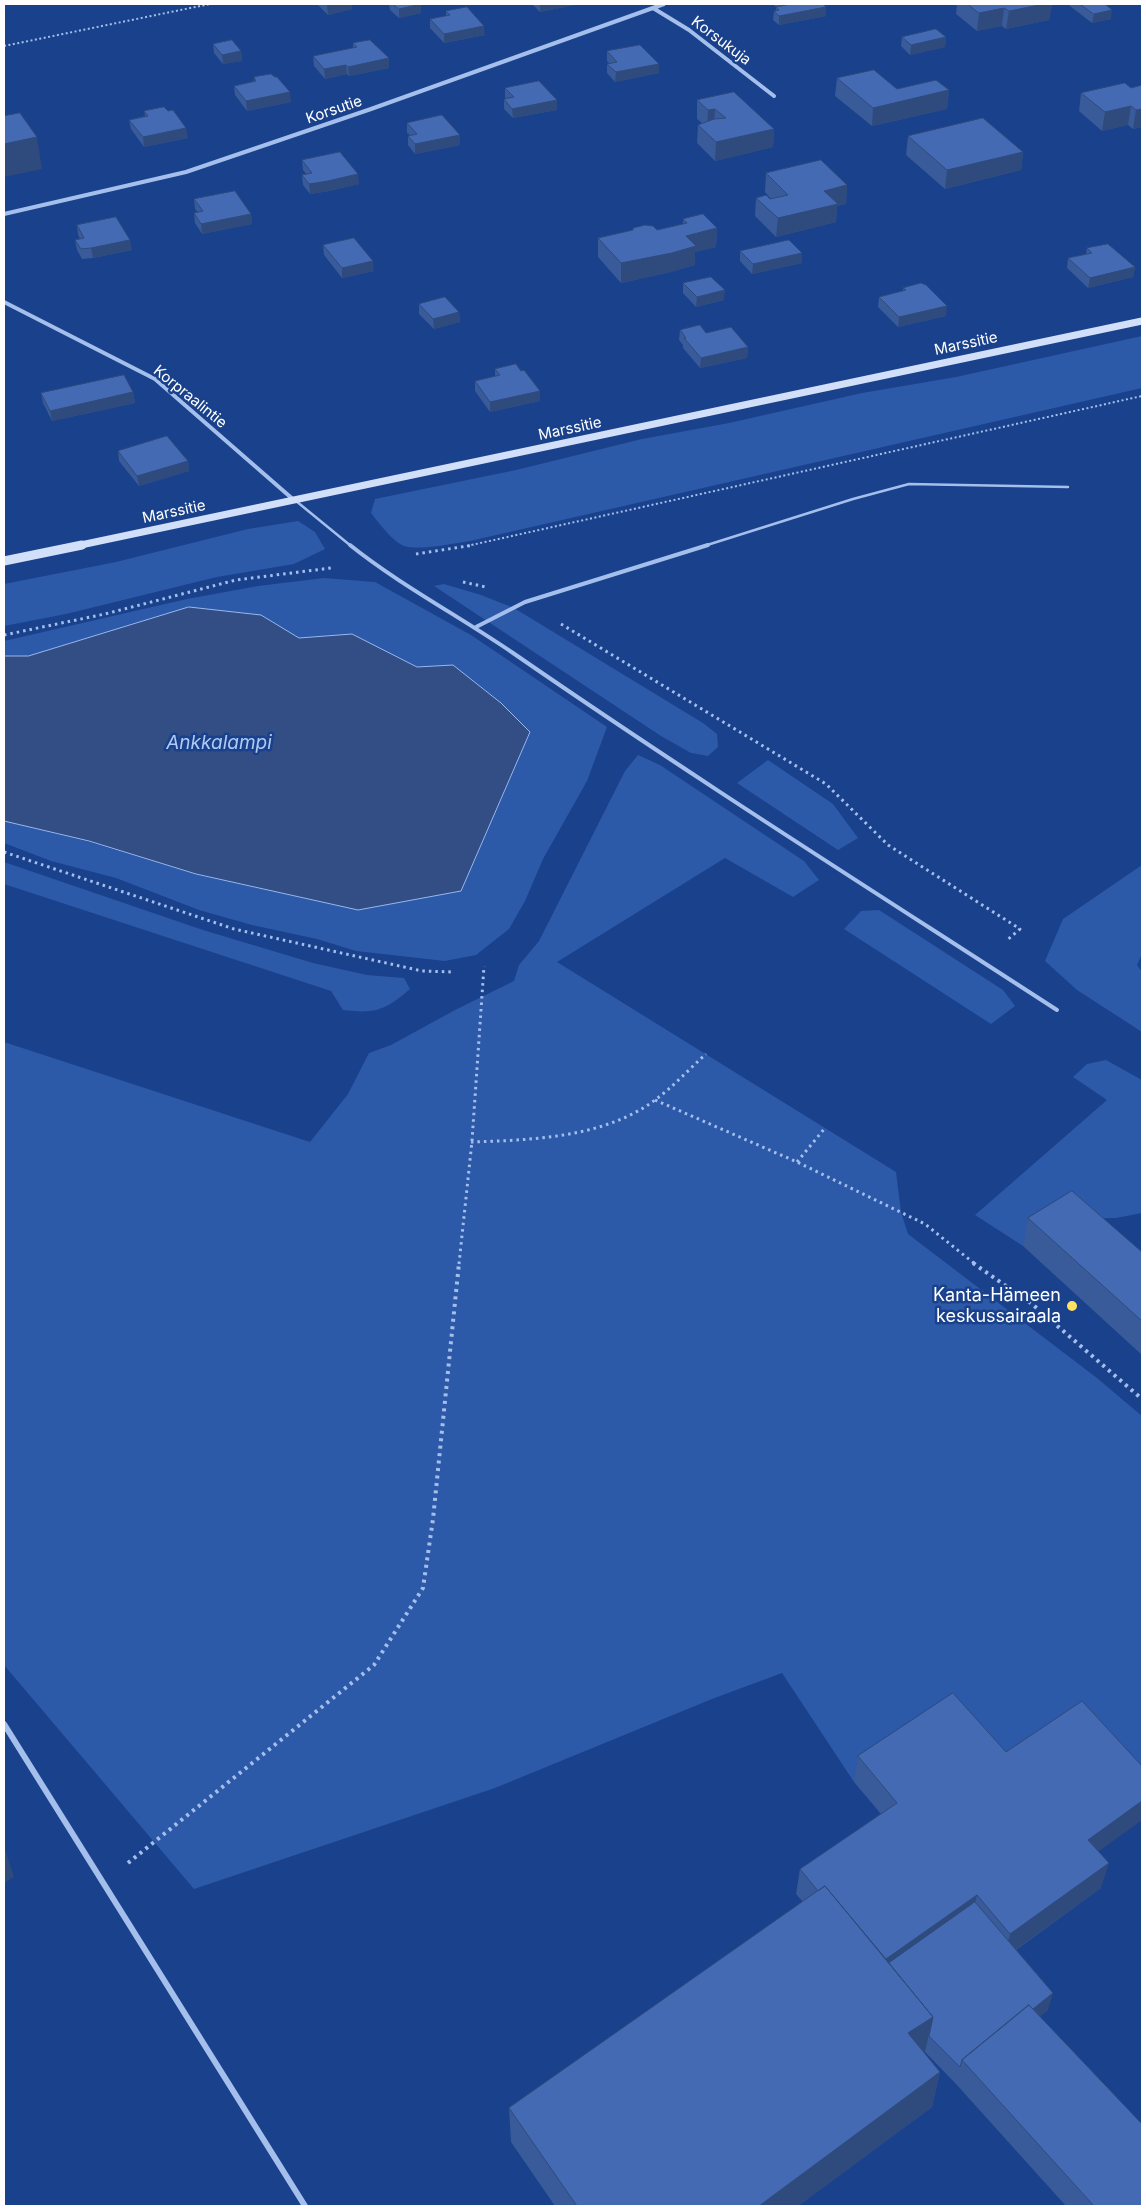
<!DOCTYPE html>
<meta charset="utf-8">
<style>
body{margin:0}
#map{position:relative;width:1146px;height:2210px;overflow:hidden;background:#1a418b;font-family:Inter,sans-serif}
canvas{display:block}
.frame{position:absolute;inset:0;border:5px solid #fff;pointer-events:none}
</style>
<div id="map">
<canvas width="1146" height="2210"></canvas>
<div class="frame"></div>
</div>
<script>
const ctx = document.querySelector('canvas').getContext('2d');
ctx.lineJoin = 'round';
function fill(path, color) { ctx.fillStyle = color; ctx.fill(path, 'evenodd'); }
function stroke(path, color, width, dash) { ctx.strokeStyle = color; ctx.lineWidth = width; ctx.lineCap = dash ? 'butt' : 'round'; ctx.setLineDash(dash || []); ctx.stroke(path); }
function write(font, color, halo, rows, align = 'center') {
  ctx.font = font + ' Inter,sans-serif'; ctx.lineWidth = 5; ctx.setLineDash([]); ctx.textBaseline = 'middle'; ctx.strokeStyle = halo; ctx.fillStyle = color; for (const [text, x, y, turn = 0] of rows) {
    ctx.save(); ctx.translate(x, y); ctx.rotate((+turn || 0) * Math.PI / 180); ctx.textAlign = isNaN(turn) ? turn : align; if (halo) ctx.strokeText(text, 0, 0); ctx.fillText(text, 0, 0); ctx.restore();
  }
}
const green = new Path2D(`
 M 1142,336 L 1142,388 L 470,541 C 455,543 419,551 404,546 C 393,542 379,523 371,513 L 375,499 L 516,470 L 642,439 L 729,423 L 862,393 L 956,377 Z
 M 298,521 L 315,532 L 325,549 L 294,564 L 217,577 L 66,614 L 4,626 L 4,584 L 116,562 L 248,529 Z
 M 324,578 L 375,582 L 471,635 L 607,727 L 587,781 L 543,859 L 525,901 L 509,929 L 476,955 L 445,961 L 356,951 L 317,939 L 252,925 L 199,910 L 116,878 L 51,861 L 4,843 L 4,821 L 86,841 L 198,875 L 358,910 L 461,891 L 530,733 L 501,703 L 453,665 L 417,667 L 352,634 L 299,638 L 261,615 L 189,607 L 28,656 L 4,656 L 4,641 L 187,599 L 258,586 Z
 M 444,584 L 481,595 L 514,608 L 703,723 L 717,734 L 718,747 L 708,756 L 691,753 L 661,736 L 434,586 Z
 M 638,755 L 660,765 L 804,861 L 819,880 L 793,897 L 725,858 L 557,962 L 896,1172 L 901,1212 L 908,1234 L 1097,1378 L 1142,1416 L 1142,1800 L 1000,1778 L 948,1719 L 854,1782 L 782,1673 L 712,1699 L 495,1788 L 194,1889 L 4,1665 L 4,1042 L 310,1142 L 348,1094 L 369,1053 L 391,1045 L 455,1010 L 514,981 L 519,965 L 539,941 L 625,771 Z
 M 768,760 L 833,804 L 858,838 L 838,850 L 737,783 Z
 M 4,862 L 203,930 L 313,963 L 367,975 L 404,978 L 410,989 C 385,1010 377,1014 343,1010 L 331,991 L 4,884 Z
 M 1142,865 L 1142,954 L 1137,965 L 1142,972 L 1142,1032 L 1077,990 L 1045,961 L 1063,919 Z
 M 879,910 L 1003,990 L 1015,1006 L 991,1024 L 844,929 L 861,911 Z
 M 1106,1060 L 1142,1080 L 1142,1213 L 1116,1218 L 1066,1219 L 1023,1246 L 975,1215 L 1107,1100 L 1073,1077 L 1087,1064 Z`);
const water = new Path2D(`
 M 189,607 L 261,615 L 299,638 L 352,634 L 417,667 L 453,665 L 501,703 L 530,732 L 461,891 L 358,910 L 196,874 L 89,841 L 4,821 L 4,656 L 28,656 Z`);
const pathFar2 = new Path2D(`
 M 4,46 L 210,4
 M 467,546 L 1142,396`);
const pathFar1 = new Path2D(`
 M 416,554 L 474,545
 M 463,582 L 486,587
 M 561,624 L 826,784 L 888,845 L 1020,929 L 1006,941
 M 4,635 L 105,614 L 236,580 L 331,568
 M 4,852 L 234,929 L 422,971 L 454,972
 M 655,1100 L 797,1162 L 925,1224 L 975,1264
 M 471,1142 C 531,1140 604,1138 655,1100 C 673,1087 689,1069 706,1054
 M 797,1162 L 825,1128
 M 459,1264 L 472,1141 L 484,966`);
const path = new Path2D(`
 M 973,1263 L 1032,1304 L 1142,1399
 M 128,1863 L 374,1665 L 423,1588 L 433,1519 L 459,1263`);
const laneFar1 = new Path2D(`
 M 296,501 L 351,546
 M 704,546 L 853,499 L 909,484 L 1068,487`);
const lane = new Path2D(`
 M 350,545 C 400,585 459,616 513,653 C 691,776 875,892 1057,1010
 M 476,627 L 525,602 L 708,545`);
const streetFar1 = new Path2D(`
 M 653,8 L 689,30 L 774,96
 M 4,214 L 186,172 L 371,109 L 664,4
 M 4,302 L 155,379 L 295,501`);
const street = new Path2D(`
 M 4,1724 L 305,2206`);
const secondaryFar1 = new Path2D(`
 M 76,546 L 1142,321`);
const secondary = new Path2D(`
 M 4,561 L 82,545`);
const wall = new Path2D(`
 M 317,4 L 351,4 L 352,9 L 328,15 Z
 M 389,4 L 421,4 L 421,13 L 399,18 L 390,10 Z
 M 532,4 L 579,4 L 540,12 Z
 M 773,4 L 823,4 L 826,16 L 779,25 L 773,20 L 774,11 L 776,11 L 776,7 Z
 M 957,4 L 1052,4 L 1049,20 L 1006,29 L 1002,26 L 977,31 L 956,14 Z
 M 1070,4 L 1105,4 L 1111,19 L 1092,23 L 1070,6 Z
 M 446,11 L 485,35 L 444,43 L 430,28 L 430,19 L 446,16 Z
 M 902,37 L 946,37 L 945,47 L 910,55 L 901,46 Z
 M 353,43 L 389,58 L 389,68 L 349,76 L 347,74 L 325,79 L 314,66 L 313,56 L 353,48 Z
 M 213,44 L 241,51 L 242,61 L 223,64 L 214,53 Z
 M 607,51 L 659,73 L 615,82 L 607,73 L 607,64 L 609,63 L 607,61 Z
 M 254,77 L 291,102 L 247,111 L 235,95 L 234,86 L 254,81 Z
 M 837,78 L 897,89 L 949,90 L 947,109 L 872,126 L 835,96 Z
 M 1142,85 L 1142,127 L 1133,129 L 1128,125 L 1102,131 L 1079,111 L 1081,93 L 1131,88 Z
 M 505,88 L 557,100 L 557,110 L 513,118 L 504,109 L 504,99 L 506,99 L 505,97 Z
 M 697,100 L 774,129 L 773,147 L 715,161 L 697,143 L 698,125 L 702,123 L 697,119 Z
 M 144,111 L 168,111 L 188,138 L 144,147 L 131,129 L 129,120 L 145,116 Z
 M 407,123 L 460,145 L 415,154 L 408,145 L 408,136 L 410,135 L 407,133 Z
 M 908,136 L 1023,152 L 1021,170 L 945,189 L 906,155 Z
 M 302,160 L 359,184 L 329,191 L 310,194 L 303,185 L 302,175 L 306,174 L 303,170 Z
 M 766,173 L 847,185 L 846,204 L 837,206 L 836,222 L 776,237 L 755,216 L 756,198 L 771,199 L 765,192 Z
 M 194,199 L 251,214 L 252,224 L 202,234 L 195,223 L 194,213 L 198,212 L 195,209 Z
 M 683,219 L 717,228 L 716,247 L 695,252 L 695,265 L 671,272 L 621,283 L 598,257 L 598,238 L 633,230 L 657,230 L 683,224 Z
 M 77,225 L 132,250 L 93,258 L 82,259 L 77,250 L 75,240 L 80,238 L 78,235 Z
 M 323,245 L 374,271 L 342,278 L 324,255 Z
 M 1087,248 L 1135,267 L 1133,277 L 1088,288 L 1067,268 L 1068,258 L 1086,254 Z
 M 740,251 L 802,253 L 802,263 L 752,274 L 740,261 Z
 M 683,283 L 724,300 L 696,307 L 683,293 Z
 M 903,288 L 946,316 L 898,327 L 878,307 L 879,297 L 903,291 Z
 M 419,304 L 459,312 L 460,322 L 434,329 L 419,314 Z
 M 680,330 L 706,333 L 748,347 L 747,358 L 700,368 L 683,348 L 683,345 L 679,340 Z
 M 495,369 L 521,371 L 540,391 L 540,401 L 490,412 L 475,391 L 475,381 L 495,376 Z
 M 133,392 L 135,403 L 52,421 L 43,403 L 41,393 Z
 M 118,451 L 188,461 L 189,471 L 139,486 L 119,461 Z
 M 1028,1218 L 1142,1252 L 1142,1355 L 1023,1246 Z
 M 1006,1752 L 1099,1852 L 1101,1888 L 1016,1950 L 1048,2010 L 1040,2016 L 1142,2206 L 1066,2206 L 956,2084 L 925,2052 L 924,2053 L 940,2072 L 932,2107 L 798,2206 L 555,2206 L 511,2142 L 509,2108 L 803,1902 L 796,1894 L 800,1869 L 881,1814 L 854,1782 L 858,1756 Z`);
const shadedWall = new Path2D(`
 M 334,4 L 351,4 L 352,9 L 328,15 L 327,5 Z
 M 421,4 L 421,13 L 399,18 L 399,9 Z
 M 540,4 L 579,4 L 540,12 Z
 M 1045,4 L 1052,4 L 1049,20 L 1006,29 L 1009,11 Z
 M 826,7 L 826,16 L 779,25 L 779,16 Z
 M 1004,8 L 1002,26 L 977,31 L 979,13 Z
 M 1112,10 L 1111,19 L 1092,23 L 1094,14 Z
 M 484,26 L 485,35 L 444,43 L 444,34 Z
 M 946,37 L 945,47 L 910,55 L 911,45 Z
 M 241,51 L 242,61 L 223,64 L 222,55 Z
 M 389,58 L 389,68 L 349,76 L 348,67 Z
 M 659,64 L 659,73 L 615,82 L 616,72 Z
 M 346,65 L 347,74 L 325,79 L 324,69 Z
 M 949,90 L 947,109 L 872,126 L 873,108 Z
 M 290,92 L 291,102 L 247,111 L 246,101 Z
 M 557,100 L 557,110 L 513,118 L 512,109 Z
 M 1131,106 L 1128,125 L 1102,131 L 1105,112 Z
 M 715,109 L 714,127 L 707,129 L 708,110 Z
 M 1142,109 L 1142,127 L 1133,129 L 1136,110 Z
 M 186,128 L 188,138 L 144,147 L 143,137 Z
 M 774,129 L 773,147 L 715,161 L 716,142 Z
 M 460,135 L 460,145 L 415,154 L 415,144 Z
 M 37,137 L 42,169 L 4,177 L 4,144 Z
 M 1023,152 L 1021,170 L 945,189 L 947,170 Z
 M 358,174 L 359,184 L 329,191 L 310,194 L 309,184 Z
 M 847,185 L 846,204 L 837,206 L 836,222 L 776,237 L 778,218 L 824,191 Z
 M 251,214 L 252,224 L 202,234 L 201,224 Z
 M 717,228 L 716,247 L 695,252 L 695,265 L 671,272 L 621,283 L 621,263 L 686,236 Z
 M 130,240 L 132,250 L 93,258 L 91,248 Z
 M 802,253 L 802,263 L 752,274 L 753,264 Z
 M 373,261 L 374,271 L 342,278 L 342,268 Z
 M 1135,267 L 1133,277 L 1088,288 L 1090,278 Z
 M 725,290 L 724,300 L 696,307 L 697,297 Z
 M 947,306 L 946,316 L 898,327 L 899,317 Z
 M 459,312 L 460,322 L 434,329 L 433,319 Z
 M 748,347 L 747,358 L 700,368 L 701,358 Z
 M 540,391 L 540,401 L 490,412 L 490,402 Z
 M 133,392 L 135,403 L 52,421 L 50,411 Z
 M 188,461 L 189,471 L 139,486 L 137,476 Z
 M 1142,1801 L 1142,1820 L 1080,1865 L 1088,1840 Z
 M 4,1846 L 14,1877 L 4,1883 Z
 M 1109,1863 L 1101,1888 L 1004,1958 L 1010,1934 Z
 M 977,1895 L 971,1920 L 883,1981 L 877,1965 Z
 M 1053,1993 L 1048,2010 L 972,2071 L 965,2064 Z
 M 933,2017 L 925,2052 L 900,2068 L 908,2033 Z
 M 940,2072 L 932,2107 L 798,2206 L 759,2206 Z`);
const building = new Path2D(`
 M 393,4 L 421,4 L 399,9 Z
 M 784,4 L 823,4 L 826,7 L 779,16 L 774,11 L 779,10 L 776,7 L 786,5 Z
 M 968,4 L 1045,4 L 1009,11 L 1004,8 L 979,13 Z
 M 1080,4 L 1105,4 L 1112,10 L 1094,14 Z
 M 467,7 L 484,26 L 444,34 L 430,19 L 450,15 L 446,11 Z
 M 936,29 L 946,37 L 911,45 L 902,37 Z
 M 232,40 L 241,51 L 222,55 L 213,44 Z
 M 370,40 L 389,58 L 348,67 L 346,65 L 324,69 L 313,56 L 357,47 L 353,43 Z
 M 640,45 L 659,64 L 616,72 L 607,64 L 617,62 L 607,51 Z
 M 874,70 L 897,89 L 936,80 L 949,90 L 873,108 L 837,78 Z
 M 271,74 L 275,77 L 277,77 L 290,92 L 246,101 L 234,86 L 256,81 L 254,77 Z
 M 539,81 L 557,100 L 512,109 L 504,99 L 514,97 L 505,88 Z
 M 1125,83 L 1131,88 L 1142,85 L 1142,109 L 1136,110 L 1131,106 L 1105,112 L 1081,93 Z
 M 734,92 L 774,129 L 716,142 L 698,125 L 714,119 L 726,118 L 715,109 L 708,110 L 697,100 Z
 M 164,107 L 168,111 L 173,110 L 186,128 L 143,137 L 129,120 L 148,116 L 144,111 Z
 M 20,113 L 37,137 L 4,144 L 4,116 Z
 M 442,115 L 460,135 L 415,144 L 408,136 L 417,134 L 407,123 Z
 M 983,118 L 1023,152 L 947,170 L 908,136 Z
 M 340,152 L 358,174 L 328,181 L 309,184 L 302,175 L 312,173 L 302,160 Z
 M 821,160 L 847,185 L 824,191 L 838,204 L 778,218 L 756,198 L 766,195 L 770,199 L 788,195 L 766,173 Z
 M 235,191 L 251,214 L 201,224 L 194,213 L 203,211 L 194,199 Z
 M 703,214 L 717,228 L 686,236 L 696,246 L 672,253 L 621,263 L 598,238 L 633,230 L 633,228 L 645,225 L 653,226 L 657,230 L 687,223 L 683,219 Z
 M 116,217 L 130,240 L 91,248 L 81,249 L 75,240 L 84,238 L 77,225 Z
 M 354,238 L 373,261 L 342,268 L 323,245 Z
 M 789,240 L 802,253 L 753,264 L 740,251 Z
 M 1108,244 L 1135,267 L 1090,278 L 1068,258 L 1092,253 L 1087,248 Z
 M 711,277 L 725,290 L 697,297 L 683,283 Z
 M 921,283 L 926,285 L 947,306 L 899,317 L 879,297 L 906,290 L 903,288 Z
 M 445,297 L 459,312 L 433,319 L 419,304 Z
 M 700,325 L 706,333 L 731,327 L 748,347 L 701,358 L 684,338 L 686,338 L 680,330 Z
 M 516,364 L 521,371 L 524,370 L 540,391 L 490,402 L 475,381 L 500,375 L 495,369 Z
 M 124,375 L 133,392 L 50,411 L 41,393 Z
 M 167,436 L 188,461 L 137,476 L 118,451 Z
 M 1072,1191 L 1142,1252 L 1142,1321 L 1028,1218 Z
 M 953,1693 L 1006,1752 L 1082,1701 L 1142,1766 L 1142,1801 L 1088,1840 L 1109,1863 L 1010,1934 L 977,1895 L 886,1959 L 825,1886 L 818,1891 L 800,1869 L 897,1803 L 858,1756 Z
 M 825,1886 L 933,2017 L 908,2033 L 940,2072 L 759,2206 L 577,2206 L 509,2108 Z
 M 975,1902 L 1053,1993 L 1033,2009 L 1029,2005 L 962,2060 L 960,2067 L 929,2036 L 933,2017 L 889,1963 Z
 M 1029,2005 L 1142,2124 L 1142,2206 L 1094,2206 L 962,2060 Z`);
const markers = [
 [1072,1306,6,"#ffe062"]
];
const farStreetnames = [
 ["Korsukuja",721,41,37],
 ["Korsutie",334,110,-19],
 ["Marssitie",966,344,-12],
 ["Korpraalintie",190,397,39],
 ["Marssitie",570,429,-12],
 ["Marssitie",174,512,-12]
];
const poiNames = [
 ["Kanta-Hämeen",1061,1296],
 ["keskussairaala",1061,1317]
];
const waterNames = [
 ["Ankkalampi",219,743]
];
fill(green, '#2d59a9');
fill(water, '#324e85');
stroke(water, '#98b8ef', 1);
stroke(pathFar2, '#a5bfed', 2, [2, 2.5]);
stroke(pathFar1, '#a5bfed', 3, [2.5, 4]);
stroke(path, '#a5bfed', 4, [3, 4.5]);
stroke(laneFar1, '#a5bfed', 2.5);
stroke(lane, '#a5bfed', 4);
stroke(streetFar1, '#a5bfed', 4);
stroke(street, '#a5bfed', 6);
stroke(secondaryFar1, '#d2dff9', 7);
stroke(secondary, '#d2dff9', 9);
fill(wall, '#3a5b9a');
fill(shadedWall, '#2f4a7d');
fill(building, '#436ab3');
stroke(building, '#2f4a7d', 1);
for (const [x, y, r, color] of markers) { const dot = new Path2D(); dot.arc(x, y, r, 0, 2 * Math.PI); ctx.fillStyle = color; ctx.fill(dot); stroke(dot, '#1a418b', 2); }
write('15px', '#fff', '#1a418b', farStreetnames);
write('18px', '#fff', '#1a418b', poiNames, 'right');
write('italic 19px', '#b1c9f4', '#1a418b', waterNames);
</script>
